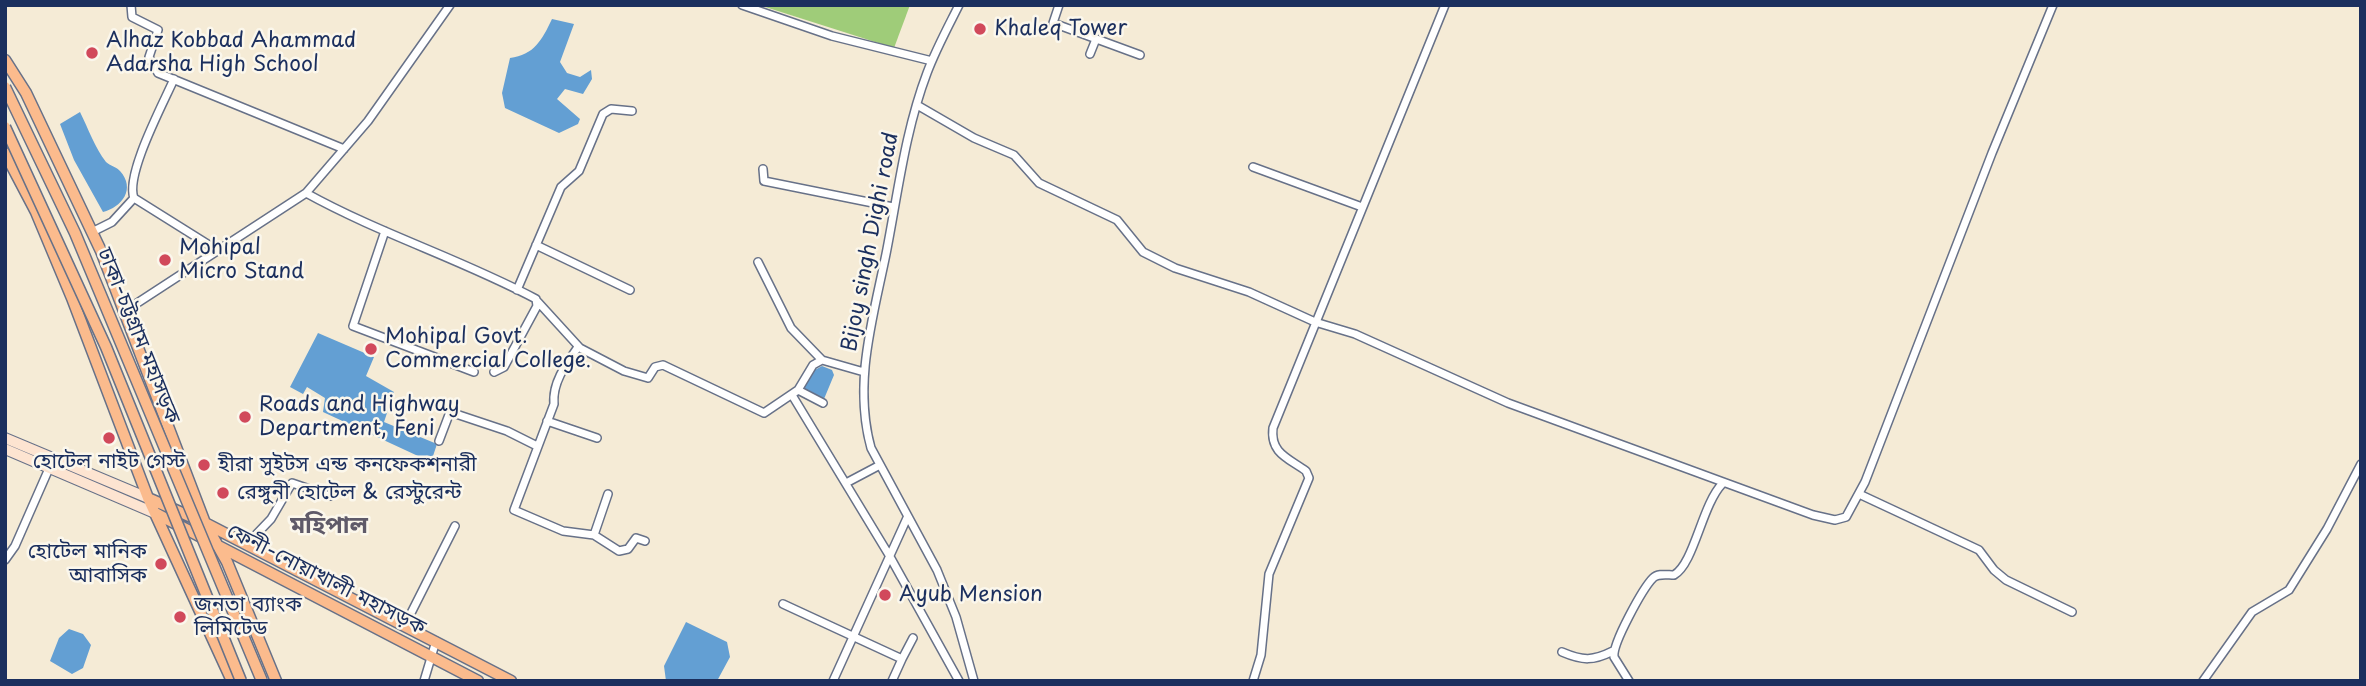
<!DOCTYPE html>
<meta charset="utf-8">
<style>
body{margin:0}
#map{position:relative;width:2366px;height:686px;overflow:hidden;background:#f5ebd6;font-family:"Playpen Sans",sans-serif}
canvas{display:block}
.frame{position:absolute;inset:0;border:7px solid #1b2f5e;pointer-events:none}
</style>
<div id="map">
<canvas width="2366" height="686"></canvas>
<div class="frame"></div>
</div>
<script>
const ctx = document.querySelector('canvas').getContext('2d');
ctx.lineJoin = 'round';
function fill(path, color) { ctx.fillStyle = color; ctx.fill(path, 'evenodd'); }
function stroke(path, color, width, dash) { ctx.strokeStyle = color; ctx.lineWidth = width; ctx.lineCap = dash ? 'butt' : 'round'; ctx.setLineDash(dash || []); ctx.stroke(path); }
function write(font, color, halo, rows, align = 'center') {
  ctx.font = font + ' "Playpen Sans","Noto Sans Bengali",sans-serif'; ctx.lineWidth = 5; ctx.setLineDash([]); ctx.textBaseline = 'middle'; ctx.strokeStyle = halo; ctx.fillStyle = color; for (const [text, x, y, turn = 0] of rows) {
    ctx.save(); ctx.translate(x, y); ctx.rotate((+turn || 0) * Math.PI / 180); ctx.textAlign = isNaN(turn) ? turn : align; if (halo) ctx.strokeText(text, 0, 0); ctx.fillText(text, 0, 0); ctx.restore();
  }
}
const green = new Path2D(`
 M 759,5 L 910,5 L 894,48 Z`);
const water = new Path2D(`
 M 552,19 L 574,24 L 560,62 L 567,73 L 580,77 L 591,70 L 592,79 L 583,94 L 565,89 L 557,99 L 580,119 L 578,124 L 559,133 L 505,108 L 502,93 L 510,58 C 534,55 542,40 552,19 Z
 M 80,112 C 88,128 95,148 106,162 C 110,166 117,167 120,171 C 136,189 122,207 103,212 L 74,160 L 60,124 Z
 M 318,333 L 374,357 L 366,376 L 394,392 L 384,422 L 437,444 L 431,462 L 323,412 L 325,398 L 307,387 L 303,394 L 290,387 Z
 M 822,366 L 832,370 L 834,375 L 824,399 L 803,388 L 813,371 Z
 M 686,622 L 727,642 L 730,657 L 717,681 L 666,681 L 664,666 Z
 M 69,629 L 83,634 L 91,645 L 83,668 L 72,674 L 50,661 L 59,638 Z`);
const minor = new Path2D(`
 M 131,5 L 132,17 L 158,30 L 149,57 L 158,73 L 344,149
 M 742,5 L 832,36 L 932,61
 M 959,5 C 948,27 936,49 927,73 C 905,131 898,193 886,254 C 873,318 853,383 871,448 L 937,570 L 956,617 L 974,681
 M 1059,5 L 1053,23 L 1140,55
 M 1090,54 L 1096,39
 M 917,105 L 974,138 L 1014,155 L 1039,183 L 1117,220 L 1143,252 L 1175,268 L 1249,292 L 1315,322 L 1355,334 L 1508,403 L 1813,515 L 1835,520 L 1846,517 L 1865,482 L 1992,153 L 2053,5
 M 1253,167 L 1362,207
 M 763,169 L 764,181 L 893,207
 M 306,193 C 380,234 461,259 536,299 L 537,306 L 504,367 L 494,372
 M 134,198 C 125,175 163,104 174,79
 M 385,231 L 353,326 L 474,372
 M 92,232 L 112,222 L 134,198 L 217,250
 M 536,245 L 630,290
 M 758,262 L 791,328 L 822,360
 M 517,290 L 561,187 L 579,171 L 603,114 L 611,109 L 632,111
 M 538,302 L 580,348
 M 125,311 L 306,193 L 368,121 L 450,5
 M 792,395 L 889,555 L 959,681
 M 823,403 L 798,390 L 813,365 L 822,360 L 864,372
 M 547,421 L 597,438
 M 439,441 L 450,412 L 507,431 L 537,446
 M 846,483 L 880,465
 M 1859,494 L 1979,550 L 1994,570 L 2006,580 L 2072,612
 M 594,535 L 608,494
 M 645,541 L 636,538 L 628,549 L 619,551 L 594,535 L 563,531 L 514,510 L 554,404 C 552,383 566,364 578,347 L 624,371 L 648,378 L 655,367 L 663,365 L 764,413 L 798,390
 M 247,544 L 271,519 L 292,483 L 330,496
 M 5,560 L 15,546 L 51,464
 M 783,604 L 902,659 L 913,638
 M 405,625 L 455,526
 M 1562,652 C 1583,661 1593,661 1613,651
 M 424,681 L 436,641
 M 833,681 L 907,518
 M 892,681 L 902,659
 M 1253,681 L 1261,655 L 1269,574 L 1309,478 L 1306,471 C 1288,458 1270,453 1273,428 L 1445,5
 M 1629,681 L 1614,657 C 1612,644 1643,588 1653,578 C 1658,573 1667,575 1674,575 C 1694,564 1702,505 1722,484
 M 2203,681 L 2252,612 L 2289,590 L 2327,529 L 2361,464`);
const secondary = new Path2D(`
 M 5,438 L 148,498
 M 5,449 L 157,514`);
const trunk = new Path2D(`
 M 5,60 L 26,93 L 101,251 L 205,523 L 227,562 L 276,681
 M 5,153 L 36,212 L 72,298 L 148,498 L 232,681
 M 148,498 L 205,523 L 511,681
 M 157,514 L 478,681`);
const trunkBridge = new Path2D(`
 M 5,87 L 75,233 L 262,681
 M 5,127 L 106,347 L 241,681`);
const markers = [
 [980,29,7,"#d1495b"],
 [92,53,7,"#d1495b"],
 [165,260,7,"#d1495b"],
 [371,349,7,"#d1495b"],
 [245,417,7,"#d1495b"],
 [109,438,7,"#d1495b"],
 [204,465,7,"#d1495b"],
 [223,493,7,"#d1495b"],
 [161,564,7,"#d1495b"],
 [885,595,7,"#d1495b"],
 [180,617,7,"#d1495b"]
];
const poiNames = [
 ["Khaleq Tower",994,29],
 ["Alhaz Kobbad Ahammad",106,41],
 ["Adarsha High School",106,65],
 ["Mohipal",179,248],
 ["Micro Stand",179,272],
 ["Mohipal Govt.",385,337],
 ["Commercial College.",385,361],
 ["Roads and Highway",259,405],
 ["Department, Feni",259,429],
 ["হোটেল নাইট গেস্ট",109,462,"center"],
 ["হীরা সুইটস এন্ড কনফেকশনারী",218,465],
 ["রেঙ্গুনী হোটেল & রেস্টুরেন্ট",237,493],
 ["হোটেল মানিক",147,552,"right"],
 ["আবাসিক",147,576,"right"],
 ["Ayub Mension",899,595],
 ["জনতা ব্যাংক",194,605],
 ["লিমিটেড",194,629]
];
const streetNames = [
 ["Bijoy singh Dighi road",871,242,-79],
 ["ঢাকা-চট্টগ্রাম মহাসড়ক",138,336,68],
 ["ফেনী-নোয়াখালী মহাসড়ক",326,580,27]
];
const quarterNames = [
 ["মহিপাল",329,526]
];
fill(green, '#9fcc79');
fill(water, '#639fd3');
stroke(minor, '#677188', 10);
stroke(secondary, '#677188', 12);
stroke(trunk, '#677188', 13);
stroke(minor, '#fff', 7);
stroke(secondary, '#fde4d1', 10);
stroke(trunk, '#fbbb8d', 10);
stroke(trunkBridge, '#677188', 13, []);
stroke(trunkBridge, '#fbbb8d', 10);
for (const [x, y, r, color] of markers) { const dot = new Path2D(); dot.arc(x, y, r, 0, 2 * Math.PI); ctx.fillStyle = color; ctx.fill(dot); stroke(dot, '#fbf7ec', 2.5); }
write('21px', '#1b2f5e', '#fbf7ec', poiNames, 'left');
write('21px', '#1b2f5e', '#fbf7ec', streetNames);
write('bold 24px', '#5f5a69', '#fbf7ec', quarterNames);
</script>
